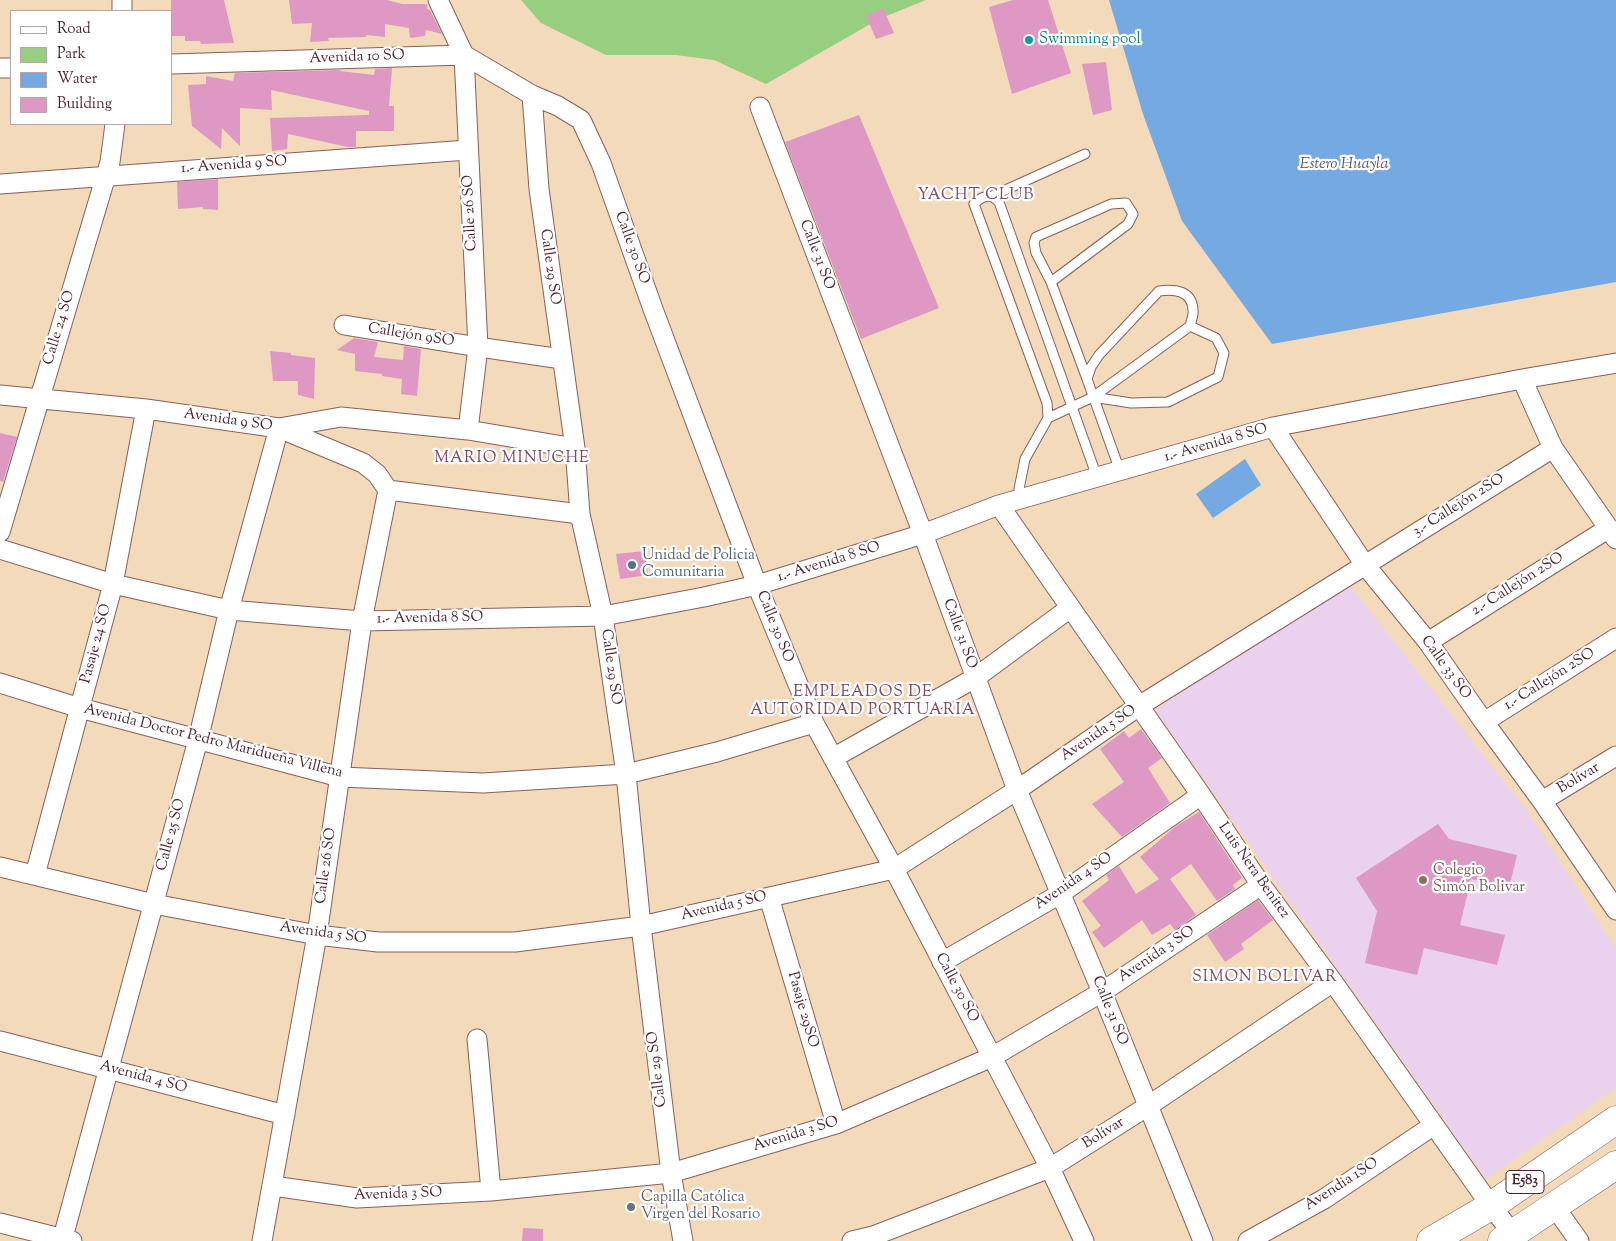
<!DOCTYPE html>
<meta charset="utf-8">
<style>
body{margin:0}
#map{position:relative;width:1616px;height:1241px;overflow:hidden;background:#f3daba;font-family:"Sorts Mill Goudy",serif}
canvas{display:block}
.legend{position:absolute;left:10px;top:10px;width:162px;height:115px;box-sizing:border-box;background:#fff;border:1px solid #b7a5aa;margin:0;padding:6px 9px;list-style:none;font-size:15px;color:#4a1f2b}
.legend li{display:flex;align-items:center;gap:10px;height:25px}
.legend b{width:25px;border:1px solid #b7a5aa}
</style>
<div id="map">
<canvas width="1616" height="1241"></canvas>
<ul class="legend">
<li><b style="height:6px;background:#fff"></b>Road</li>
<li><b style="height:14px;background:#97ce80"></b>Park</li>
<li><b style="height:14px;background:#74a9e1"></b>Water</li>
<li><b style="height:14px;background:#de98c4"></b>Building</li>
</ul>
</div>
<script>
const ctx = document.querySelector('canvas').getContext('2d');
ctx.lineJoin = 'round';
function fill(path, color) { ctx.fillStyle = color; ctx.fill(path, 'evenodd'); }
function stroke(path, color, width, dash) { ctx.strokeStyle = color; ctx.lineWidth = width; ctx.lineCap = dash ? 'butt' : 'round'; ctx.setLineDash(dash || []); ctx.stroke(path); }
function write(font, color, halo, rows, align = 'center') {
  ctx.font = font + ' "Sorts Mill Goudy",serif'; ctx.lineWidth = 4.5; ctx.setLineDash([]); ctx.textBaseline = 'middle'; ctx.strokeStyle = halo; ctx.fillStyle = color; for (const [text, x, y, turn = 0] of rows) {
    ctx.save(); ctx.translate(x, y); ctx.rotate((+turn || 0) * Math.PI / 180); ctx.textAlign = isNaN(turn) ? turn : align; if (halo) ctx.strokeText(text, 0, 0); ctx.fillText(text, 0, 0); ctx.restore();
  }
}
const built = new Path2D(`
 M 1348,583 L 1527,811 L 1616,949 L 1616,1088 L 1486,1179 L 1155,710 Z`);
const green = new Path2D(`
 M 521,0 L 926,0 L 879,19 L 766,84 L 714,60 L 676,55 L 606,55 L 541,23 Z`);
const water = new Path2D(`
 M 1109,0 L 1616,0 L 1616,282 L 1272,344 L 1182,221 L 1143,114 Z
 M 1245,459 L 1261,485 L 1213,518 L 1196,494 Z`);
const building = new Path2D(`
 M 171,0 L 224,0 L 234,43 L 201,44 L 200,41 L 185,41 L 185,36 L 171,36 Z
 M 289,0 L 387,0 L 402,4 L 427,4 L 427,9 L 430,10 L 442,34 L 426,30 L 425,36 L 410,38 L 409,28 L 385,24 L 385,37 L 366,35 L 366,37 L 328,38 L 329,41 L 310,42 L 312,23 L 292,24 Z
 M 1013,0 L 1048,0 L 1071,73 L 1012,94 L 989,7 Z
 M 883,8 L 894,33 L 876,39 L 866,16 Z
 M 1106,62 L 1112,110 L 1093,115 L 1082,64 Z
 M 392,68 L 389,106 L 394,106 L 394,131 L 356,131 L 356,147 L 348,147 L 288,134 L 287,149 L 272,151 L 270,118 L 369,115 L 369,111 L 271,90 L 272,110 L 240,108 L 240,146 L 222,128 L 221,149 L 192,126 L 188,85 L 206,84 L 206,76 L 233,81 L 235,73 L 341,70 L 340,71 L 374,75 L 375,69 Z
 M 859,115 L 939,308 L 861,339 L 785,142 Z
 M 218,179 L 218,210 L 203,209 L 203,207 L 178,209 L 177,182 Z
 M 354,338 L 378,342 L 374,357 L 403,360 L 404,346 L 421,349 L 417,396 L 401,394 L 402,379 L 382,376 L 382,374 L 355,371 L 355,354 L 337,350 Z
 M 270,351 L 291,353 L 291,355 L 315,358 L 314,399 L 298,395 L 298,381 L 273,381 Z
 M 0,433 L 17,437 L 3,482 L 0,481 Z
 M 645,551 L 648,575 L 620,579 L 616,554 Z
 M 1141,729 L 1162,758 L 1148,768 L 1170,803 L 1122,837 L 1092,804 L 1124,782 L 1100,749 L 1124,731 L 1129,738 Z
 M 1199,812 L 1242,878 L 1233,885 L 1235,889 L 1217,901 L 1191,864 L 1170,879 L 1196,915 L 1175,930 L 1170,924 L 1152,935 L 1142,920 L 1104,948 L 1092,932 L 1101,926 L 1082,901 L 1109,880 L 1106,875 L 1119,866 L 1136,894 L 1159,879 L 1140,857 L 1176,826 Z
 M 1438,824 L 1449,839 L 1517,855 L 1509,888 L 1471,879 L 1460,925 L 1505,935 L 1497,965 L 1424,948 L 1417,975 L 1365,963 L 1377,911 L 1356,878 Z
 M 1258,900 L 1273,920 L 1241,944 L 1244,949 L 1225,962 L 1207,935 Z
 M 523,1228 L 543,1229 L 543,1241 L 522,1241 Z`);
const service = new Path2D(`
 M 992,196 L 1085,154
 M 1051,282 L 1128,224 L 1133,214 L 1126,203 L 1111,204 L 1036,237 L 1034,243 L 1036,253 L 1051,282 L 1087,379
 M 1093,397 L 1131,403 L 1168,402 L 1218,377 L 1224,353 L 1216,338 L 1190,326
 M 1048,418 L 1093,397 L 1190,326 C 1191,321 1194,315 1193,310 C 1192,290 1174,289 1159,291 L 1099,355 L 1091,367 L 1087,379 L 1120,471
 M 1021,499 L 1019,489 L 1025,459 L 1048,418 L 1047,403 L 974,204 C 980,198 984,196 992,196 L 999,202 L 1097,477`);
const minor = new Path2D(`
 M 438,0 L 464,55 L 478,347 L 468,430
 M 122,11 L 122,0
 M 171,64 L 464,55 L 532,95 L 558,106 L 581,120 L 601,163 L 653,309 L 757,585 L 814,723 L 894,869 L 1050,1168 L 1084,1241
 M 0,68 L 11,68
 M 532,95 L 539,189 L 575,448 L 580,514 L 603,616 L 626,774 L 641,926 L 671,1173 L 683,1241
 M 760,107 L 923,534 L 1017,790 L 1102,992 L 1203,1241
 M 0,184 L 468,150
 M 344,325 L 478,347 L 562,359
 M 1522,379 L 1553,448 L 1616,539
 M 0,395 L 146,409 L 279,428 L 341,417 L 468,430 L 575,448
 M 1273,427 L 1365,565 L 1428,642 L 1484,722 L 1542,801 L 1616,910
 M 999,505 L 1201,795 L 1261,885 L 1333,982 L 1491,1206 L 1513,1234
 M 0,532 L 110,162 L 115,124
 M 0,549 L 113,584 L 229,610 L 362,621 L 603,616 L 704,597 L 757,585 L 923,534 L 999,505 L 1273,427 L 1522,379 L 1616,363
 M 1428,642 L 1609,528
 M 0,683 L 80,708 L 340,777 L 483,783 L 626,774 L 717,752 L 814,723
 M 1484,722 L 1616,638
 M 833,758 L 975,678 L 1070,608
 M 1542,801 L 1616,756
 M 0,867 L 154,904 L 317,935 L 378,942 L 515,942 L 641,926 L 894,869 L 1017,790 L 1139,706 L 1553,448
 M 35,875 L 113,584 L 146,409
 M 769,897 L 836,1124
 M 942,962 L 1060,894 L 1201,795
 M 477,1039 L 491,1191
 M 0,1041 L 285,1115
 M 273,1186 L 357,1198 L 491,1191 L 671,1173 L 836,1124 L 992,1057 L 1102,992 L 1261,885
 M 1554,1206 L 1579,1241
 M 0,1223 L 72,1241
 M 62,1241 L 198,740 L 229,610 L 279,428 L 363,463 L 377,474 L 388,490 L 580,514
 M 262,1241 L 317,935 L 362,621 L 388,490
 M 852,1241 L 873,1236 L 1050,1168 L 1148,1106 L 1333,982
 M 1248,1241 L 1324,1199 L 1434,1125`);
const primary = new Path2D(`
 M 1431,1241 L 1491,1206 L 1616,1120
 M 1502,1241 L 1616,1165`);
const markers = [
 [1029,40,5,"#0f9aa8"],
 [632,565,5,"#5c6f8a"],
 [1423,880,5,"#8d6e63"],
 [631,1207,5,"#6b7280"]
];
const shields = [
 [1525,1182,38]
];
const shieldNames = [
 ["E583",1525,1182]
];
const cultureNames = [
 ["Swimming pool",1039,40]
];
const streetNames = [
 ["Avenida 10 SO",357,58,-2],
 ["1.- Avenida 9 SO",234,166,-4],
 ["Calle 26 SO",471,213,-93],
 ["Calle 30 SO",631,248,70],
 ["Calle 31 SO",816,255,69],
 ["Calle 29 SO",549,267,82],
 ["Calle 24 SO",60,328,-73],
 ["Callejón 9SO",411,336,9],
 ["Avenida 9 SO",228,421,8],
 ["1.- Avenida 8 SO",1216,444,-16],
 ["3.- Callejón 2SO",1459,506,-32],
 ["1.- Avenida 8 SO",829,563,-17],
 ["2.- Callejón 2SO",1518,585,-32],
 ["1.- Avenida 8 SO",430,619,-1],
 ["Calle 30 SO",774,627,68],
 ["Calle 31 SO",959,634,70],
 ["Pasaje 24 SO",97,644,-75],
 ["Calle 29 SO",610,667,82],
 ["Calle 33 SO",1445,668,54],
 ["1.- Callejón 2SO",1550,680,-32],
 ["Avenida 5 SO",1099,734,-34],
 ["Avenida Doctor Pedro Maridueña Villena",213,742,14],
 ["Bolívar",1579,779,-31],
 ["Calle 25 SO",172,835,-75],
 ["Calle 26 SO",327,866,-82],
 ["Luis Nera Benitez",1253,871,55],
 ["Avenida 4 SO",1074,882,-34],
 ["Avenida 5 SO",724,907,-13],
 ["Avenida 5 SO",323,934,8],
 ["Avenida 3 SO",1157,955,-34],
 ["Calle 30 SO",956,988,62],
 ["Pasaje 29SO",802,1010,74],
 ["Calle 31 SO",1109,1011,68],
 ["Calle 29 SO",658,1069,-97],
 ["Avenida 4 SO",143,1078,15],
 ["Bolívar",1104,1134,-32],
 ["Avenida 3 SO",796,1135,-17],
 ["Avendia 1SO",1342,1185,-33],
 ["Avenida 3 SO",398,1195,-2]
];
const serviceNames = [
 ["Unidad de Policia",642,556],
 ["Comunitaria",642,573]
];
const educationNames = [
 ["Colegio",1433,871],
 ["Simón Bolivar",1433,888]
];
const worshipNames = [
 ["Capilla Católica",641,1198],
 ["Virgen del Rosario",641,1215]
];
const waterNames = [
 ["Estero Huayla",1344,165]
];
const neighbourhoodNames = [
 ["YACHT CLUB",976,196],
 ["MARIO MINUCHE",512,459],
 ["EMPLEADOS DE",863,693],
 ["AUTORIDAD PORTUARIA",863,711],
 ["SIMON BOLIVAR",1265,978]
];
fill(built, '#ead1ed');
fill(green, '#97ce80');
fill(water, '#74a9e1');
fill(building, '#de98c4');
stroke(service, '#85605d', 11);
stroke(minor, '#85605d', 21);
stroke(primary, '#85605d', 29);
stroke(service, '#fff', 9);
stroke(minor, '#fff', 19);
stroke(primary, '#fff', 28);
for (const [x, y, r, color] of markers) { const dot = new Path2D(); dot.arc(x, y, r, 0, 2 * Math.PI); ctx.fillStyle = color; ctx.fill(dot); stroke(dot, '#fff', 2); }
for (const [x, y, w] of shields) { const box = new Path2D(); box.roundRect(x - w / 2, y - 11.5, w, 23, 4); ctx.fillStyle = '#fff'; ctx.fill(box); stroke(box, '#4a1f2b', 1); }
write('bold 14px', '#4a1f2b', null, shieldNames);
write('15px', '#0d838f', '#fff', cultureNames, 'left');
write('15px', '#4a1f2b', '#fff', streetNames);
write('15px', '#4e5e75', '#fff', serviceNames, 'left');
write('15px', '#785e54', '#fff', educationNames, 'left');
write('15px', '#5b616d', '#fff', worshipNames, 'left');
write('italic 16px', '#5b5674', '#fff', waterNames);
ctx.letterSpacing = '1px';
write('16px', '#7e4961', '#fff', neighbourhoodNames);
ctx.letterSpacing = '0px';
</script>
